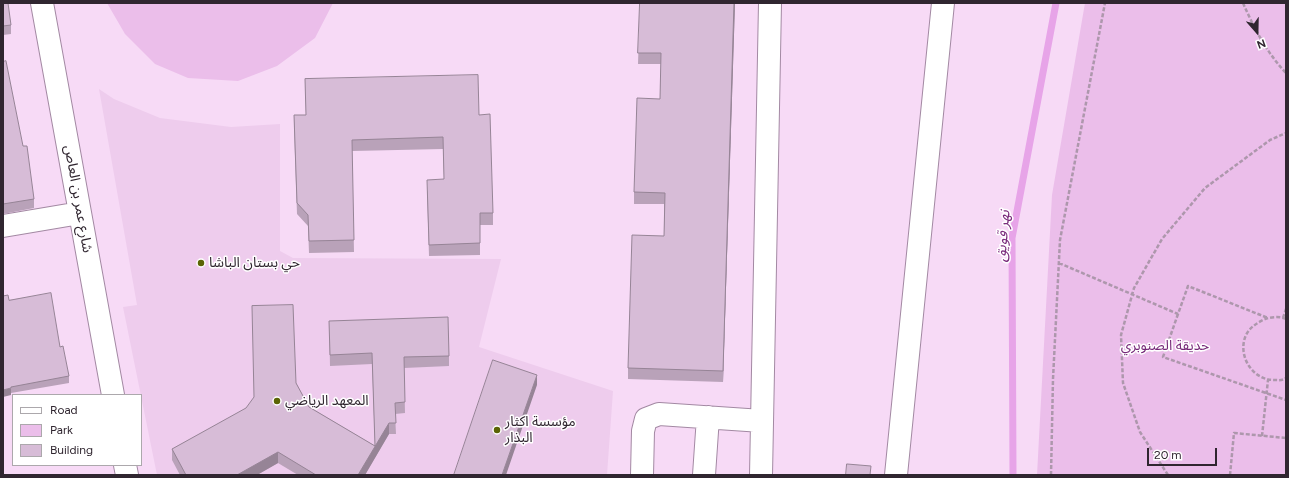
<!DOCTYPE html>
<meta charset="utf-8">
<style>
body{margin:0}
#map{position:relative;width:1289px;height:478px;overflow:hidden;background:#f7daf6;font-family:Figtree,sans-serif}
canvas{display:block}
.frame{position:absolute;inset:0;border:4px solid #302630;pointer-events:none}
.legend{position:absolute;left:12px;top:394px;width:130px;height:72px;box-sizing:border-box;background:#fff;border:1px solid #aca8ac;margin:0;padding:5px 7px;list-style:none;font-size:12px;color:#302630}
.legend li{display:flex;align-items:center;gap:8px;height:20px}
.legend b{width:20px;border:1px solid #aca8ac}
.north{position:absolute;left:1237px;top:12px;width:40px;height:40px;-webkit-text-stroke:3px #fff;paint-order:stroke;rotate:160deg;font-size:11px;font-weight:700;line-height:16px;text-align:center;color:#302630}
.north::after{content:'';display:block;margin:auto;width:14px;height:18px;background:#302630;clip-path:polygon(50% 0,100% 100%,50% 72%,0 100%)}
.scale{position:absolute;left:1147px;top:448px;width:70px;height:18px;box-sizing:border-box;border:2px solid #302630;border-top:0;padding-left:5px;font-size:12px;line-height:14px;white-space:nowrap;color:#302630;-webkit-text-stroke:3px #fff;paint-order:stroke}
</style>
<div id="map">
<canvas width="1289" height="478"></canvas>
<div class="frame"></div>
<ul class="legend">
<li><b style="height:5px;background:#fff"></b>Road</li>
<li><b style="height:11px;background:#ebbeea"></b>Park</li>
<li><b style="height:11px;background:#d7bcd7"></b>Building</li>
</ul>
<div class="north">N</div>
<div class="scale">20 m</div>
</div>
<script>
const ctx = document.querySelector('canvas').getContext('2d');
ctx.lineJoin = 'round';
function fill(path, color) { ctx.fillStyle = color; ctx.fill(path, 'evenodd'); }
function stroke(path, color, width, dash) { ctx.strokeStyle = color; ctx.lineWidth = width; ctx.lineCap = dash ? 'butt' : 'round'; ctx.setLineDash(dash || []); ctx.stroke(path); }
function write(font, color, halo, rows, align = 'center') {
  ctx.font = font + ' Figtree,"Noto Sans Arabic",sans-serif'; ctx.lineWidth = 3; ctx.setLineDash([]); ctx.textBaseline = 'middle'; ctx.strokeStyle = halo; ctx.fillStyle = color; for (const [text, x, y, turn = 0] of rows) {
    ctx.save(); ctx.translate(x, y); ctx.rotate((+turn || 0) * Math.PI / 180); ctx.textAlign = isNaN(turn) ? turn : align; if (halo) ctx.strokeText(text, 0, 0); ctx.fillText(text, 0, 0); ctx.restore();
  }
}
const built = new Path2D(`
 M 99,89 L 114,99 L 160,118 L 231,127 L 280,124 L 280,251 L 293,258 L 501,259 L 479,347 L 613,391 L 607,475 L 157,475 L 123,307 L 137,305 Z`);
const green = new Path2D(`
 M 107,3 L 333,3 L 315,38 L 277,66 L 238,81 L 188,78 L 155,64 L 125,34 Z
 M 1085,3 L 1286,3 L 1286,475 L 1037,475 L 1052,195 Z`);
const stream = new Path2D(`
 M 1013,475 L 1012,238 L 1056,3`);
const path = new Path2D(`
 M 1243,3 C 1254,28 1267,53 1286,73
 M 1059,263 L 1178,314 L 1188,286 L 1268,318
 M 1178,314 L 1163,357 L 1286,400
 M 1283,318 L 1286,309
 M 1286,319 C 1280,316 1271,317 1265,319 C 1257,323 1250,327 1246,335 C 1237,355 1252,380 1274,380 C 1278,380 1282,381 1286,378
 M 1262,436 L 1268,380
 M 1051,475 L 1053,379 L 1060,240 L 1105,3
 M 1168,475 L 1140,432 L 1123,383 L 1121,335 L 1134,288 L 1162,239 L 1205,188 L 1270,140 L 1286,133
 M 1230,475 L 1234,433 L 1286,438`);
const minor = new Path2D(`
 M 42,3 L 113,395
 M 3,226 L 80,213
 M 125,465 L 127,475
 M 642,475 L 643,431 L 646,419 L 659,414 L 762,421
 M 704,475 L 708,417
 M 761,475 L 770,3
 M 896,475 L 943,3`);
const wall = new Path2D(`
 M 3,3 L 11,25 L 11,34 L 3,35 Z
 M 640,3 L 735,3 L 723,382 L 628,379 L 628,368 L 664,236 L 664,204 L 634,204 L 634,192 L 660,99 L 661,64 L 638,64 Z
 M 3,62 L 34,199 L 34,208 L 3,214 Z
 M 305,79 L 479,115 L 493,213 L 493,225 L 480,225 L 480,255 L 429,256 L 427,191 L 444,179 L 443,149 L 352,151 L 354,252 L 309,253 L 308,226 L 297,214 L 294,127 L 294,115 L 306,115 Z
 M 9,300 L 60,347 L 69,376 L 69,383 L 11,393 L 11,395 Z
 M 329,321 L 449,356 L 449,366 L 404,368 L 405,413 L 395,414 L 396,434 L 389,434 L 365,475 L 298,475 L 278,463 L 257,475 L 180,475 L 172,460 L 172,449 L 296,383 L 309,407 L 375,446 L 372,364 L 330,366 Z`);
const shadedWall = new Path2D(`
 M 734,3 L 735,3 L 723,382 L 723,371 Z
 M 537,375 L 537,385 L 506,475 L 502,475 Z
 M 11,388 L 11,395 L 3,397 L 3,390 Z
 M 389,423 L 389,434 L 365,475 L 358,475 Z
 M 278,452 L 278,463 L 257,475 L 237,475 Z`);
const building = new Path2D(`
 M 3,3 L 8,3 L 11,25 L 3,26 Z
 M 640,3 L 734,3 L 723,371 L 628,368 L 632,235 L 664,236 L 665,193 L 634,192 L 637,98 L 660,99 L 661,53 L 638,53 Z
 M 6,61 L 23,146 L 27,146 L 34,199 L 3,204 L 3,62 Z
 M 478,75 L 479,115 L 490,114 L 493,213 L 480,213 L 480,243 L 429,245 L 427,180 L 444,179 L 443,137 L 352,140 L 354,240 L 309,241 L 308,215 L 297,203 L 294,115 L 306,115 L 305,79 Z
 M 51,293 L 60,347 L 63,346 L 69,376 L 11,387 L 11,388 L 3,390 L 3,296 L 8,295 L 9,300 Z
 M 293,305 L 296,383 L 309,407 L 375,446 L 372,353 L 330,355 L 329,321 L 448,317 L 449,356 L 404,357 L 405,402 L 395,403 L 396,423 L 389,423 L 358,475 L 316,475 L 278,452 L 237,475 L 186,475 L 172,449 L 246,408 L 254,397 L 252,306 Z
 M 493,360 L 537,375 L 502,475 L 454,475 Z
 M 847,464 L 871,466 L 870,475 L 846,475 Z`);
const markers = [
 [201,263,4,"#5a6404"],
 [277,401,4,"#5a6404"],
 [497,430,4,"#5a6404"]
];
const streetNames = [
 ["شارع عمر بن العاص",78,199,80]
];
const poiNames = [
 ["حي بستان الباشا",209,263],
 ["المعهد الرياضي",285,401],
 ["مؤسسة اكثار",505,422],
 ["البذار",505,438]
];
const parkNames = [
 ["حديقة الصنوبري",1165,346]
];
const waterNames = [
 ["نهر قويق",1003,236,-85]
];
fill(built, '#eecced');
fill(green, '#ebbeea');
stroke(stream, '#e7a4e8', 7);
stroke(minor, '#a389a3', 24);
stroke(path, '#ad97ac', 2.5, [4, 2]);
stroke(minor, '#fff', 22);
fill(wall, '#b9a2b9');
fill(shadedWall, '#968496');
fill(building, '#d7bcd7');
stroke(building, '#968496', 1);
for (const [x, y, r, color] of markers) { const dot = new Path2D(); dot.arc(x, y, r, 0, 2 * Math.PI); ctx.fillStyle = color; ctx.fill(dot); stroke(dot, '#fff', 1.5); }
write('14px', '#302630', '#fff', streetNames);
write('14px', '#302630', '#fff', poiNames, 'left');
write('14px', '#752778', '#fff', parkNames);
write('italic 15px', '#7a2c7c', '#fff', waterNames);
</script>
